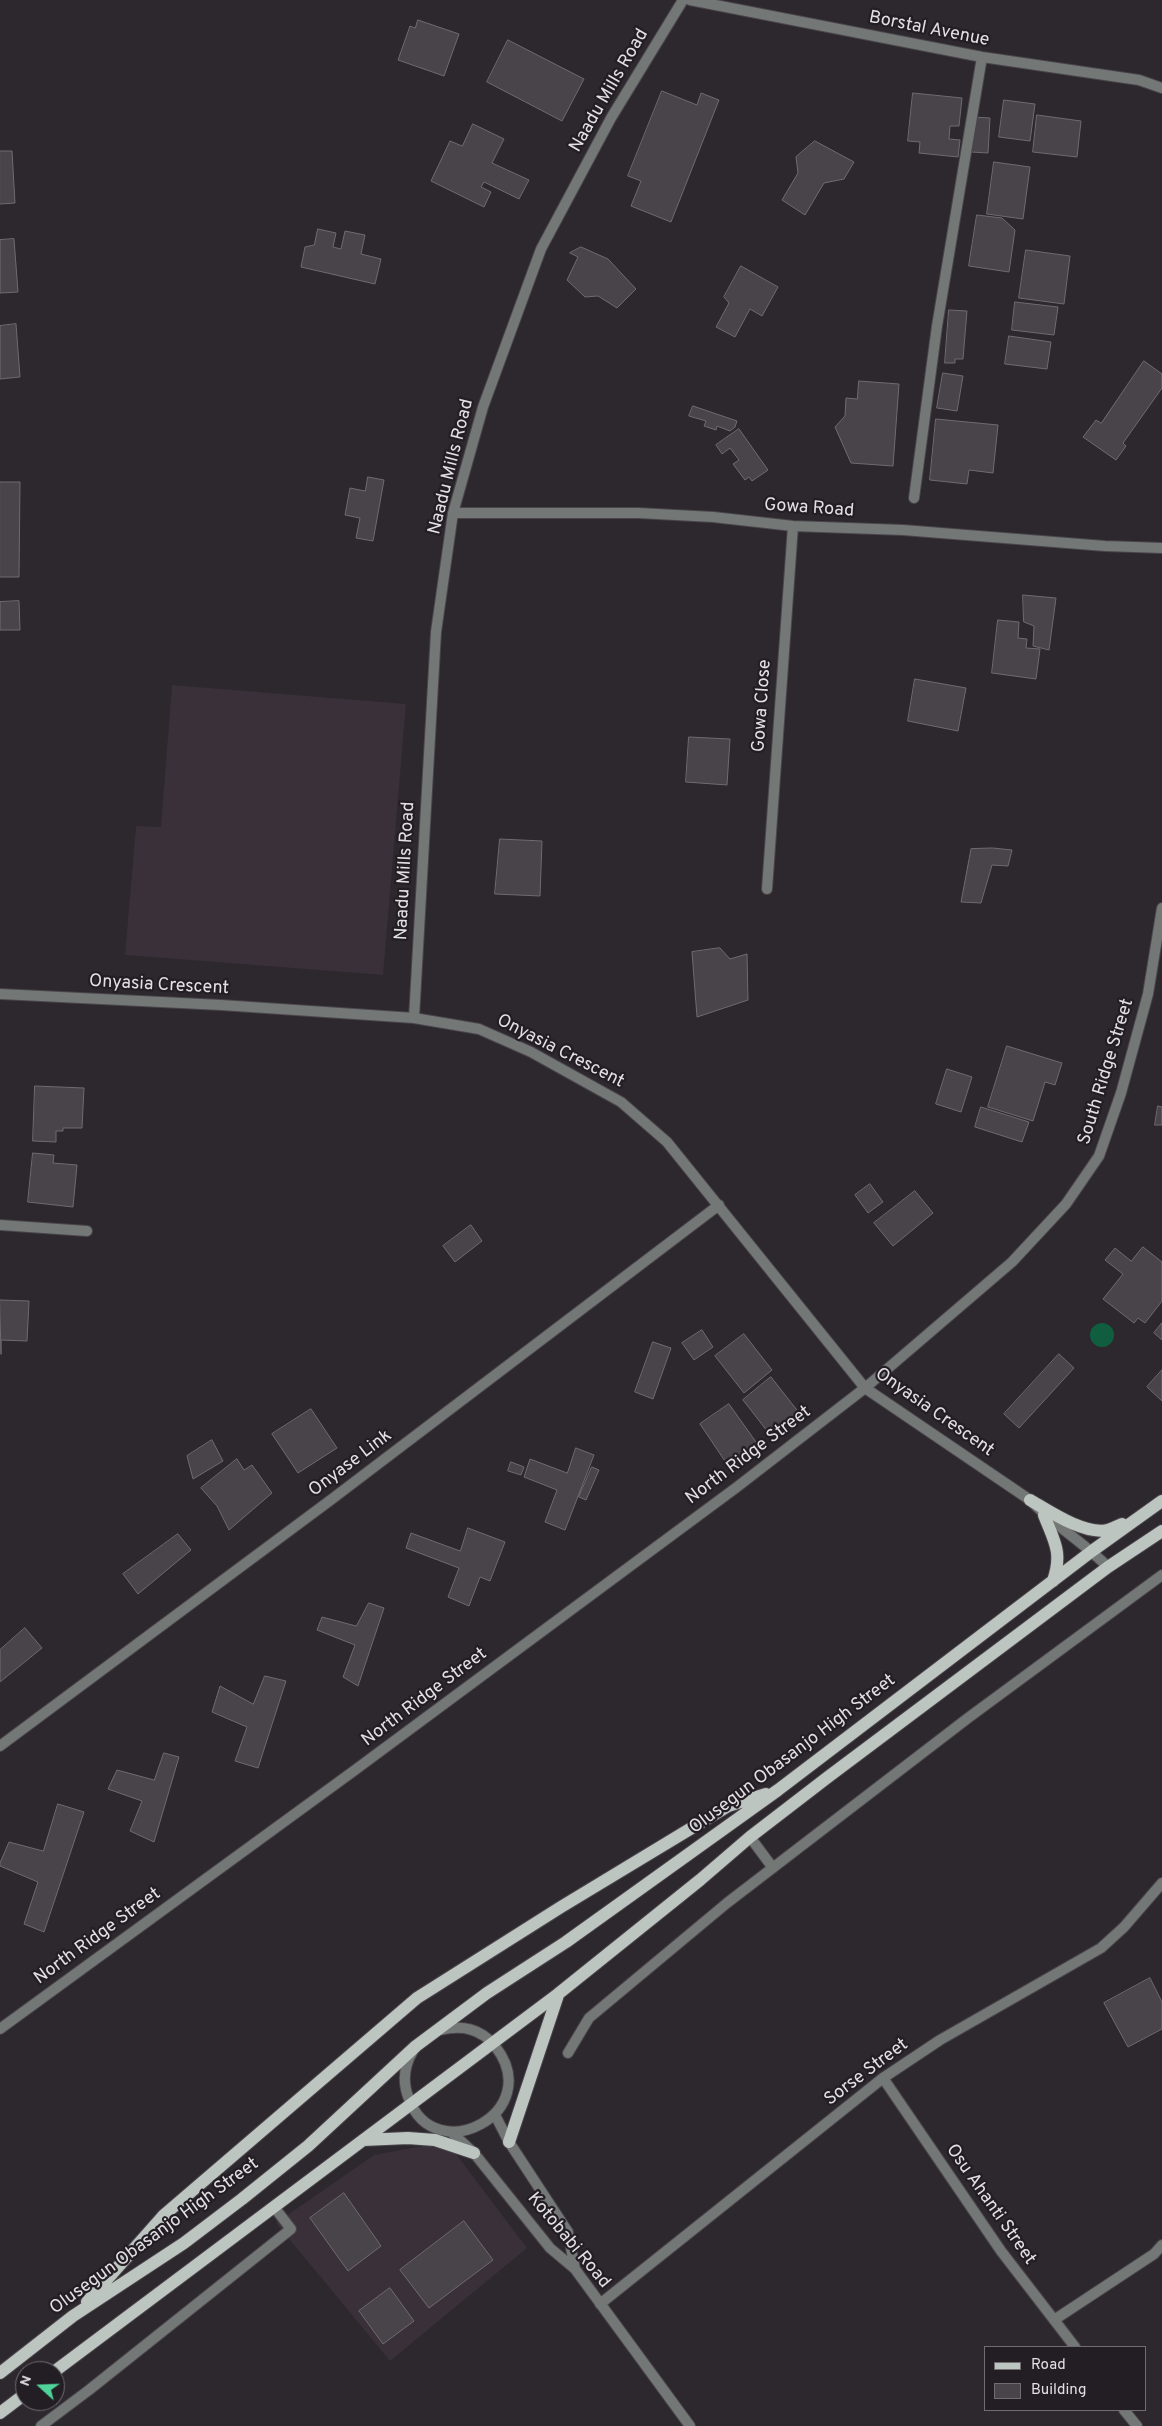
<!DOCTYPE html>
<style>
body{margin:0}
#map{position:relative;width:1162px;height:2426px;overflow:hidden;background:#2d272e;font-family:Overpass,sans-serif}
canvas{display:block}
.legend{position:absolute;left:984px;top:2346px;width:162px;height:65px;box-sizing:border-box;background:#231e24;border:1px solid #706c71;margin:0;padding:6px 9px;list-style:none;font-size:15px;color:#e3e0e4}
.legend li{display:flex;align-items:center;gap:10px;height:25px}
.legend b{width:25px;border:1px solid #706c71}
.north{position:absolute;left:15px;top:2361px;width:50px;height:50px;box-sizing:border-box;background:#231e24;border:1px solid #706c71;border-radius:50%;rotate:290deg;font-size:14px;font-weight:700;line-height:20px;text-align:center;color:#e3e0e4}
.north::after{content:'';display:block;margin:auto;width:18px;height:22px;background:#4fd399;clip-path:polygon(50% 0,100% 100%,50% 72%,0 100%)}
</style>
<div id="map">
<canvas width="1162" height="2426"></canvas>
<ul class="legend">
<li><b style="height:6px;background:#bdc5c1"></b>Road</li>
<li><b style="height:14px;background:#49434a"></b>Building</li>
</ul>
<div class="north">N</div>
</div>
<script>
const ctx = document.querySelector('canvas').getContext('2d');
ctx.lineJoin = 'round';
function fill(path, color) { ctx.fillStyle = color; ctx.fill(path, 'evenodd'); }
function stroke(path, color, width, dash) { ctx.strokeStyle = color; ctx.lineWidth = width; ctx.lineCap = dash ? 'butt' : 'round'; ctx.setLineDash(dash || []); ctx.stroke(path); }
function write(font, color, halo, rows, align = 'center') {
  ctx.font = font + ' Overpass,sans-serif'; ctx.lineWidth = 4.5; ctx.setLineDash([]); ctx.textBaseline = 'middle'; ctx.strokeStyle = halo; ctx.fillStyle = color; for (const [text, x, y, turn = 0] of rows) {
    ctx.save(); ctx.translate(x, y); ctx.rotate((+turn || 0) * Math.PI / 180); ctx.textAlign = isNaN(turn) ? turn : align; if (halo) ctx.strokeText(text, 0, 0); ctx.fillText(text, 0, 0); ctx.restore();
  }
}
const built = new Path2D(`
 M 172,685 L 406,704 L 383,975 L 125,955 L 136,826 L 161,827 Z
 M 427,2145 L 456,2154 L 527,2248 L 390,2361 L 276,2223 L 374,2155 Z`);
const water = new Path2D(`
 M1090 1335a12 12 0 1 1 24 0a12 12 0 1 1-24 0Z`);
const building = new Path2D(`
 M 418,20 L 459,34 L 444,76 L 398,60 L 410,26 L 415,28 Z
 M 508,40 L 584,79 L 562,121 L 487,82 Z
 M 662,91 L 697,105 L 701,93 L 719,100 L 671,222 L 631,206 L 641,181 L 628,176 Z
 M 913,93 L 962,98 L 959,126 L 950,126 L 949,139 L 960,140 L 958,157 L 919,153 L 920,142 L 908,141 Z
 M 1004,100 L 1035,104 L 1030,141 L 999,137 Z
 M 1037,115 L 1081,121 L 1077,157 L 1033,152 Z
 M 973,117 L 990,118 L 988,153 L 971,152 Z
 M 473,124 L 504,139 L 492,163 L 529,180 L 519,199 L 484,182 L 481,187 L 491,192 L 484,207 L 431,181 L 450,141 L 462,146 Z
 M 815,141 L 854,162 L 844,179 L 824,183 L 805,215 L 782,200 L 798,173 L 796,157 Z
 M 0,151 L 12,151 L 15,203 L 0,204 Z
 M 994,162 L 1030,167 L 1023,219 L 987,214 Z
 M 977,215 L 1002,218 L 1015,230 L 1009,272 L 969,266 Z
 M 318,229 L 336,233 L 333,247 L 341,249 L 345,231 L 365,235 L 361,254 L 381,259 L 375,284 L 301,267 L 305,247 L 314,245 Z
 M 14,239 L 18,292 L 0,293 L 0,240 Z
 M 581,247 L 608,259 L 636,289 L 617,308 L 598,296 L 585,297 L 567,280 L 578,257 L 570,253 Z
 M 1026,250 L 1070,256 L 1064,304 L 1019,298 Z
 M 741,266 L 778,287 L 762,316 L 750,309 L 735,337 L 716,327 L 729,303 L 724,297 Z
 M 1015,302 L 1058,307 L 1054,335 L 1012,330 Z
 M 949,310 L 967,311 L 963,359 L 955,359 L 955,363 L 945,363 Z
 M 16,324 L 20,377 L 0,379 L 0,326 Z
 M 1009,336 L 1051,342 L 1047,369 L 1005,364 Z
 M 1144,361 L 1162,374 L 1162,388 L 1123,443 L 1126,446 L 1116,460 L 1083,437 L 1096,420 L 1101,423 Z
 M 943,373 L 963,376 L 957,411 L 937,408 Z
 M 859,381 L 899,384 L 893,466 L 851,463 L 835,427 L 845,416 L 846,398 L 857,399 Z
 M 693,406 L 737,421 L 735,427 L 730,431 L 717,426 L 716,430 L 704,426 L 706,421 L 689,416 Z
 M 936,419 L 998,425 L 993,473 L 969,470 L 967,484 L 930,480 Z
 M 739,429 L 768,470 L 752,481 L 749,477 L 745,480 L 733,464 L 739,460 L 730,448 L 722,454 L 716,445 Z
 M 368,477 L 384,480 L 373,541 L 356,538 L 360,518 L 345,515 L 350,488 L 365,491 Z
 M 0,482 L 20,482 L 19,577 L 0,577 Z
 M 1023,595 L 1056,598 L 1049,650 L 1033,646 L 1034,626 L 1024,622 Z
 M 19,601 L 20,630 L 0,630 L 0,602 Z
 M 998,620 L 1019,622 L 1018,638 L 1027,639 L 1026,648 L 1040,649 L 1036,679 L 992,673 Z
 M 915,679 L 966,688 L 958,731 L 908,721 Z
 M 689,737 L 730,739 L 727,785 L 686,782 Z
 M 500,839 L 542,841 L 540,896 L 495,894 Z
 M 993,848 L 1012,850 L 1008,866 L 992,865 L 981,903 L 961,902 L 971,849 Z
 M 720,948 L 730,959 L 747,954 L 748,1000 L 697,1017 L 692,952 Z
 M 1007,1046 L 1062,1063 L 1055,1085 L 1045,1082 L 1033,1121 L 988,1107 Z
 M 947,1069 L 972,1077 L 961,1112 L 936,1104 Z
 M 35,1086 L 84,1088 L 82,1128 L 63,1128 L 63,1131 L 56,1131 L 56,1142 L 33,1141 Z
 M 1158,1106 L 1162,1107 L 1162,1125 L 1155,1125 Z
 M 981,1107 L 1029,1122 L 1022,1142 L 975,1127 Z
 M 33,1153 L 54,1155 L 53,1163 L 77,1165 L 73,1207 L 28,1202 Z
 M 870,1184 L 883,1202 L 868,1213 L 855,1195 Z
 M 915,1191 L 933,1213 L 893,1246 L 874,1223 Z
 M 471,1225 L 482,1241 L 455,1262 L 443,1246 Z
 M 1143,1247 L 1162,1262 L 1162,1301 L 1145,1323 L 1138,1318 L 1134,1323 L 1103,1299 L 1123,1274 L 1105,1260 L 1115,1248 L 1131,1261 Z
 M 0,1300 L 29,1301 L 27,1341 L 1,1340 L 1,1354 Z
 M 1162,1323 L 1162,1340 L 1154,1333 Z
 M 702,1330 L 713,1347 L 694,1360 L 682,1343 Z
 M 744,1334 L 772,1370 L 744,1393 L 715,1356 Z
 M 653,1342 L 671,1348 L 653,1399 L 635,1392 Z
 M 1059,1354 L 1074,1368 L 1019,1428 L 1004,1414 Z
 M 1162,1370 L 1162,1401 L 1147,1387 Z
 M 771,1377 L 800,1414 L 771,1436 L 743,1400 Z
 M 729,1404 L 761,1449 L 731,1470 L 700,1424 Z
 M 311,1409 L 337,1448 L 298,1473 L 272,1434 Z
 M 212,1440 L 223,1461 L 193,1479 L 187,1456 Z
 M 576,1448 L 594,1455 L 565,1530 L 545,1522 L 557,1490 L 524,1477 L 530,1459 L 567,1473 Z
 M 237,1459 L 244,1470 L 252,1465 L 272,1493 L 229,1530 L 217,1506 L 201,1488 Z
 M 511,1462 L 524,1467 L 521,1475 L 508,1471 Z
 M 592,1467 L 599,1470 L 586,1500 L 579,1497 Z
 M 468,1528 L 505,1542 L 490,1581 L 480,1577 L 469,1606 L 448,1597 L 459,1568 L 406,1548 L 411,1533 L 460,1551 Z
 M 178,1534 L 191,1550 L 138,1594 L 123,1574 Z
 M 369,1603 L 384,1608 L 358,1686 L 343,1677 L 355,1645 L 317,1630 L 322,1617 L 356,1626 Z
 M 25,1628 L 42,1648 L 0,1682 L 0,1650 Z
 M 265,1676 L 286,1681 L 258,1768 L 235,1761 L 247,1727 L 212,1712 L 220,1686 L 253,1704 Z
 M 164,1753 L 179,1757 L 154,1842 L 130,1831 L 142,1801 L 108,1789 L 117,1770 L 154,1780 Z
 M 58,1804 L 84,1812 L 44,1932 L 24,1924 L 38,1882 L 0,1866 L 0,1863 L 9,1842 L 43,1851 Z
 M 1150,1978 L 1162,2002 L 1162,2029 L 1128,2047 L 1104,2003 Z
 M 344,2193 L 381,2246 L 348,2271 L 310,2218 Z
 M 464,2221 L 493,2260 L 429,2308 L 400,2270 Z
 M 390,2288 L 414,2321 L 383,2344 L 359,2311 Z`);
const minor = new Path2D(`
 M 690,0 L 982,57 L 1139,80 L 1162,88
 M 914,498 L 937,326 L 982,57
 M 453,513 L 638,513 L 713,517 L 793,526 L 903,530 L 1105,546 L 1162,548
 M 767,889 L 793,526
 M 0,994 L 221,1005 L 414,1018 L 479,1029 L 531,1052 L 621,1102 L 667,1142 L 865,1388 L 1030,1500 C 1054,1525 1084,1543 1108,1567
 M 414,1018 L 436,632 L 453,513 L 483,407 L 541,249 L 611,118 L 683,0
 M 0,1225 L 87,1231
 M 0,1746 L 332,1499 L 719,1205
 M 750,1837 L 773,1868
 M 0,2029 L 355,1770 L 737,1487 L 865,1388 L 1012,1262 L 1066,1204 L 1099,1156 L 1121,1093 L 1148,994 L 1162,908
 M 568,2053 L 589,2018 L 727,1903 L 968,1718 L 1162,1575
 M 883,2078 L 1001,2251 L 1075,2347
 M 600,2304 L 883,2078 L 940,2040 L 1101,1948 L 1124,1927 L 1162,1883
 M 1054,2320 L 1154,2254 L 1162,2245
 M 1124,2410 L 1137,2426
 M 41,2426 L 89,2390 L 291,2229 L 274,2207`);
const tertiary = new Path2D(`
 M 413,2051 C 404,2066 402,2082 409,2099 C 435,2170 547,2112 495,2046 C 480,2028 462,2025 440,2030
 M 495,2115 L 509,2142 L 568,2232 L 575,2269
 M 451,2132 L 474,2153 L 550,2248 L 575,2269 L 690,2426`);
const primary = new Path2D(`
 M 1030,1500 C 1049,1511 1084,1535 1107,1530 C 1112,1529 1117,1526 1122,1524
 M 1044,1515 C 1054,1541 1063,1552 1053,1581
 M 363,2140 L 408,2138 L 435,2140 L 474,2153
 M 509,2142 L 558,1995
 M 87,2302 L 164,2215 L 417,1998 L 561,1907 L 728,1806 L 766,1794
 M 55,2371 L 558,1994 L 700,1880 L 750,1837 L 828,1777 L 1108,1567 L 1162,1531
 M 0,2373 L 73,2316 L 184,2243 L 242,2199 L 308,2146 L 416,2046 L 487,1993 L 566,1942 L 778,1790 L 1092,1551 L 1162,1501
 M 0,2413 L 25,2394`);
const streetNames = [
 ["Borstal Avenue",929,30,11],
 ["Naadu Mills Road",610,91,-60],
 ["Naadu Mills Road",452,467,-76],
 ["Gowa Road",809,509,4],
 ["Gowa Close",763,706,-86],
 ["Naadu Mills Road",406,871,-87],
 ["Onyasia Crescent",159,986,3],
 ["Onyasia Crescent",560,1052,27],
 ["South Ridge Street",1107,1072,-73],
 ["Onyasia Crescent",934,1413,35],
 ["North Ridge Street",749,1456,-37],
 ["Onyase Link",351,1464,-37],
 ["North Ridge Street",425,1698,-37],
 ["Olusegun Obasanjo High Street",793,1755,-37],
 ["North Ridge Street",98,1937,-36],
 ["Sorse Street",867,2073,-37],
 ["Osu Ahanti Street",990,2205,55],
 ["Olusegun Obasanjo High Street",155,2237,-36],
 ["Kotobabi Road",568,2241,50]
];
fill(built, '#39303a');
fill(water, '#115d3f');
fill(building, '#49434a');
stroke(building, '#706a71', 1);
stroke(minor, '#4a454b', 12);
stroke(tertiary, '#4a454b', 12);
stroke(primary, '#4a454b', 14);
stroke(minor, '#737775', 10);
stroke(tertiary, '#737775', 10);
stroke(primary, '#bdc5c1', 12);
write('18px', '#e3e0e4', '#231e24', streetNames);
</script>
